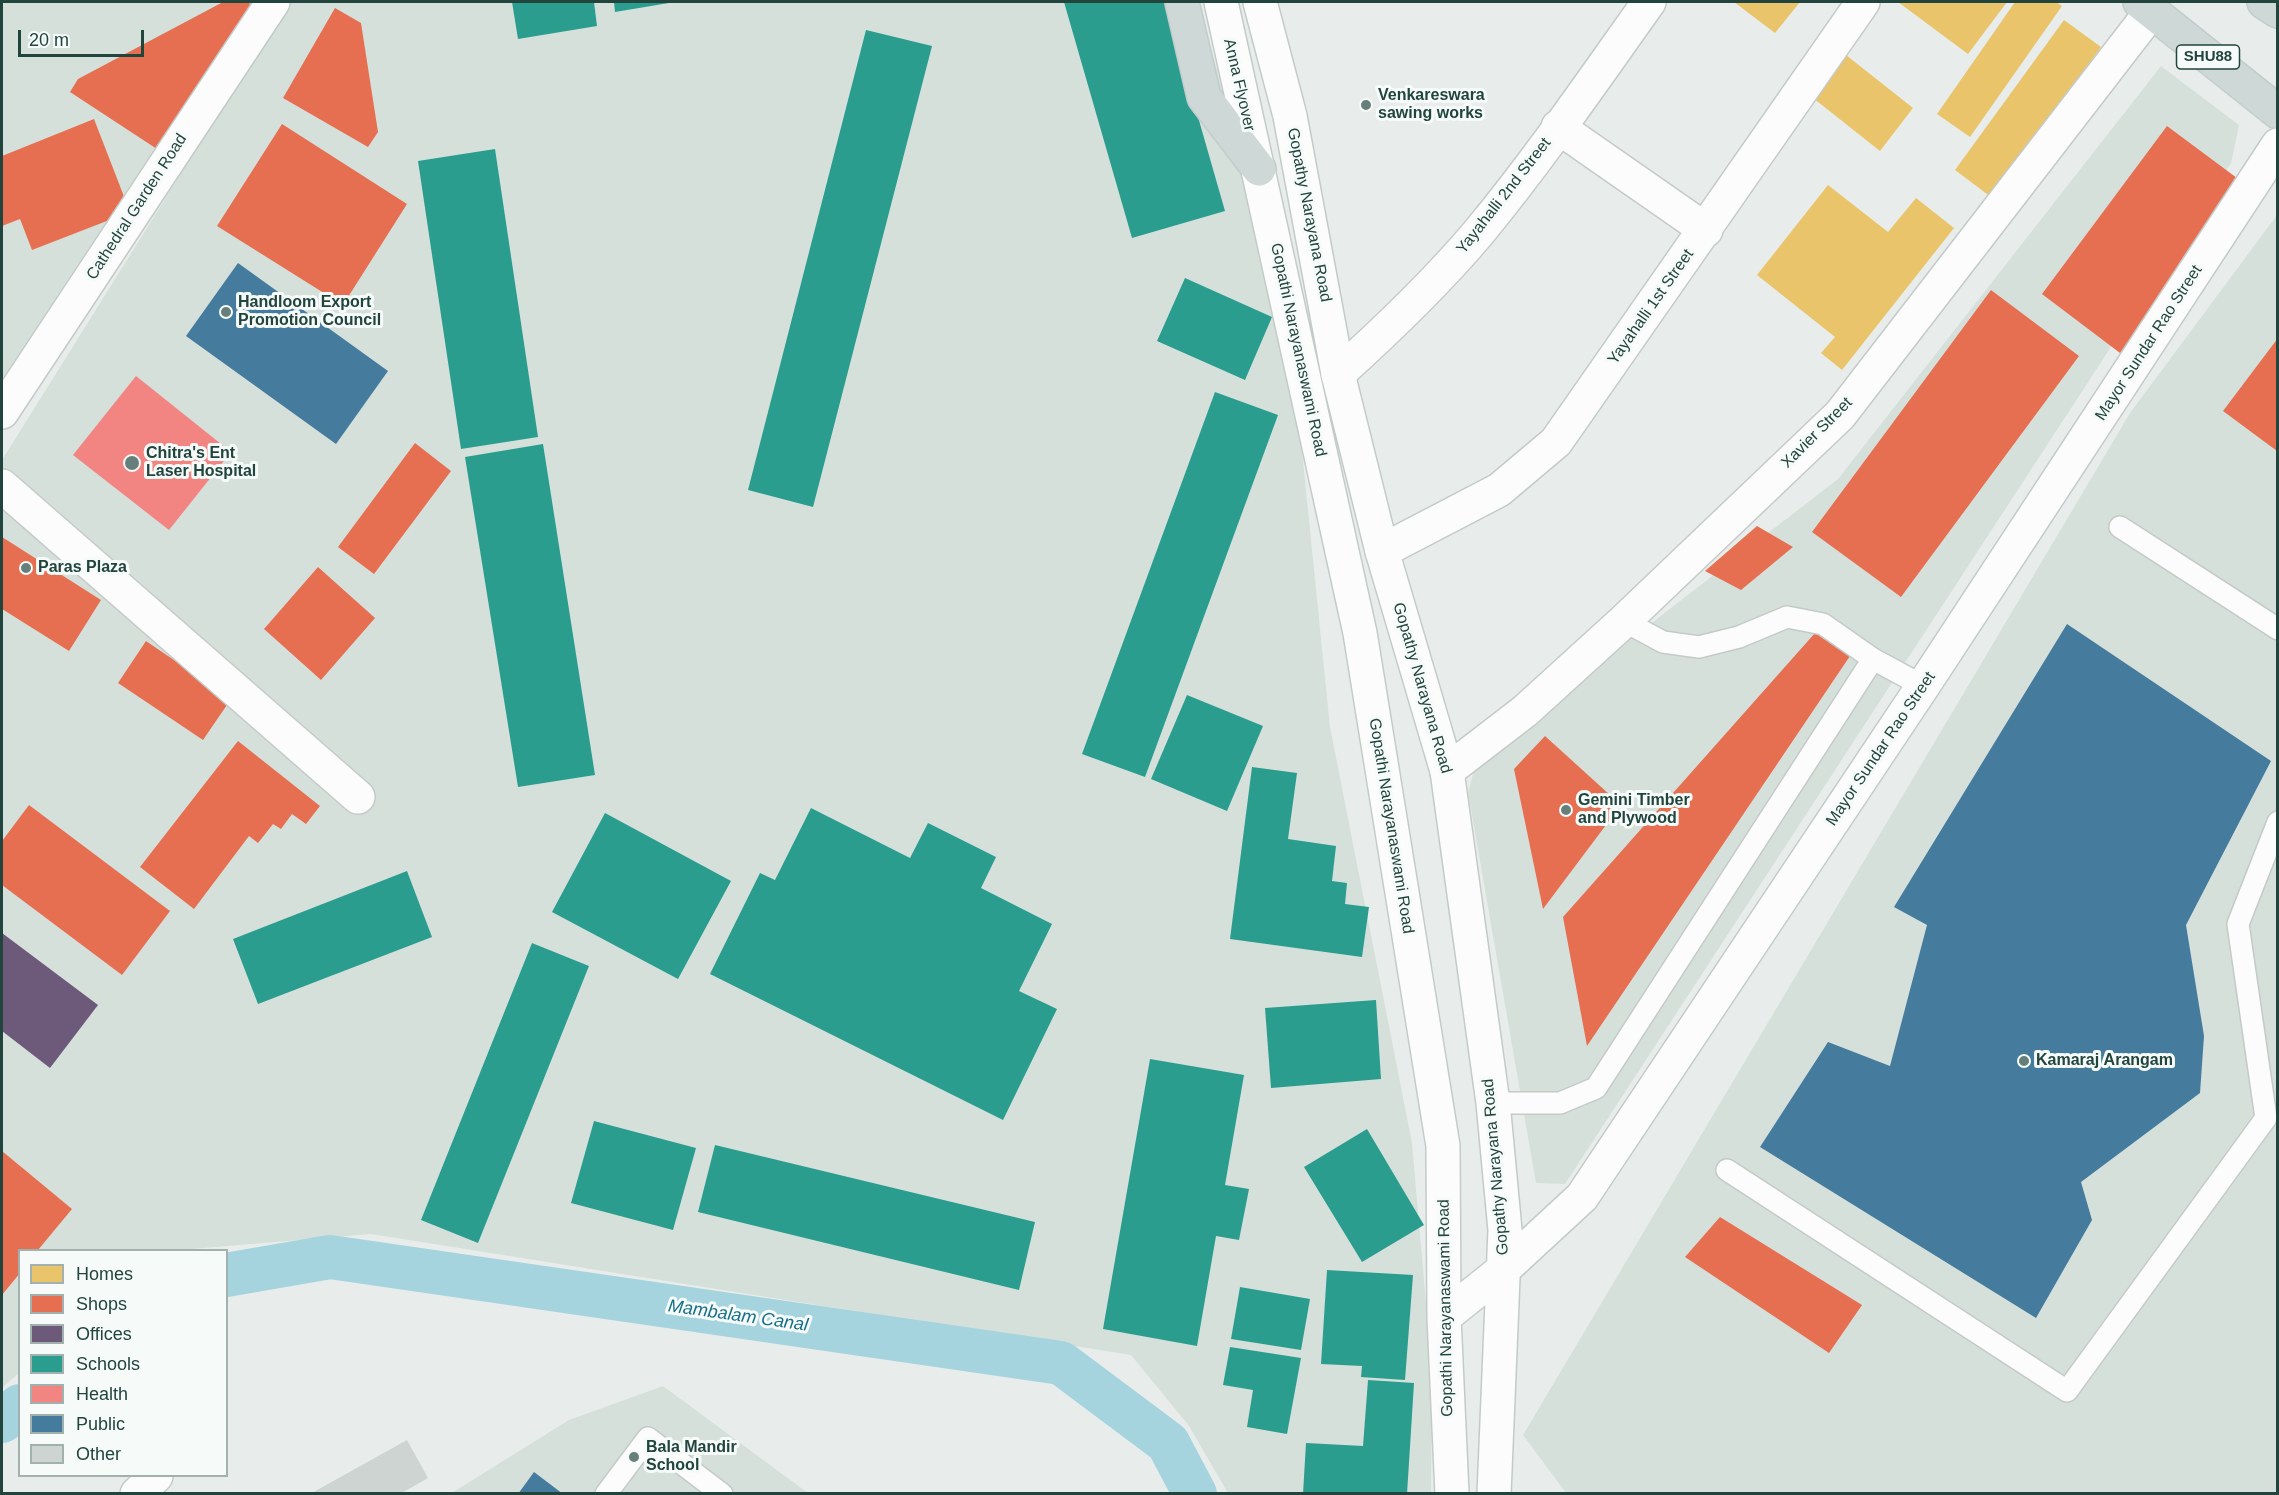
<!DOCTYPE html>
<style>
body{margin:0}
#map{position:relative;width:2279px;height:1495px;overflow:hidden;background:#e8edeb;font-family:Helvetica,sans-serif}
canvas{display:block}
.frame{position:absolute;inset:0;border:3px solid #21443d;pointer-events:none}
.legend{position:absolute;left:18px;top:1249px;width:210px;height:228px;box-sizing:border-box;background:#f6fbf9;border:2px solid #a1b2ae;margin:0;padding:8px 10px;list-style:none;font-size:18px;color:#21443d}
.legend li{display:flex;align-items:center;gap:12px;height:30px}
.legend b{width:30px;border:2px solid #a1b2ae}
.scale{position:absolute;left:18px;top:30px;width:126px;height:27px;box-sizing:border-box;border:3px solid #21443d;border-top:0;padding-left:8px;font-size:18px;line-height:21px;white-space:nowrap;color:#21443d;-webkit-text-stroke:4px #f6fbf9;paint-order:stroke}
</style>
<div id="map">
<canvas width="2279" height="1495"></canvas>
<div class="frame"></div>
<ul class="legend">
<li><b style="height:16px;background:#e9c46a"></b>Homes</li>
<li><b style="height:16px;background:#e76f51"></b>Shops</li>
<li><b style="height:16px;background:#6d597a"></b>Offices</li>
<li><b style="height:16px;background:#2a9d8f"></b>Schools</li>
<li><b style="height:16px;background:#f28482"></b>Health</li>
<li><b style="height:16px;background:#457b9d"></b>Public</li>
<li><b style="height:16px;background:#ced4d2"></b>Other</li>
</ul>
<div class="scale">20 m</div>
</div>
<script>
const ctx = document.querySelector('canvas').getContext('2d');
ctx.lineJoin = 'round';
function fill(path, color) { ctx.fillStyle = color; ctx.fill(path, 'evenodd'); }
function stroke(path, color, width, dash) { ctx.strokeStyle = color; ctx.lineWidth = width; ctx.lineCap = dash ? 'butt' : 'round'; ctx.setLineDash(dash || []); ctx.stroke(path); }
function write(font, color, halo, rows, align = 'center') {
  ctx.font = font + ' Helvetica,sans-serif'; ctx.lineWidth = 6; ctx.setLineDash([]); ctx.textBaseline = 'middle'; ctx.strokeStyle = halo; ctx.fillStyle = color; for (const [text, x, y, turn = 0] of rows) {
    ctx.save(); ctx.translate(x, y); ctx.rotate((+turn || 0) * Math.PI / 180); ctx.textAlign = isNaN(turn) ? turn : align; if (halo) ctx.strokeText(text, 0, 0); ctx.fillText(text, 0, 0); ctx.restore();
  }
}
const built = new Path2D(`
 M 2,2 L 260,2 L 2,404 Z
 M 288,2 L 1197,2 L 1255,197 L 1296,392 L 1330,727 L 1412,1143 L 1432,1372 L 1431,1493 L 1228,1493 L 1189,1426 L 1131,1355 L 371,1234 L 180,1250 L 20,1250 L 19,1373 L 2,1388 L 2,460 Z
 M 2161,66 L 2239,125 L 2231,163 L 1565,1184 L 1536,1183 L 1468,792 L 1478,757 L 1838,479 Z
 M 2277,215 L 2277,1493 L 1566,1493 L 1523,1435 L 2130,413 Z
 M 663,1386 L 808,1493 L 450,1494 L 569,1420 Z`);
const homes = new Path2D(`
 M 1734,2 L 1800,2 L 1775,33 Z
 M 1898,2 L 2007,2 L 1968,54 Z
 M 2015,2 L 2056,2 L 2062,6 L 1970,137 L 1937,114 Z
 M 2064,20 L 2101,47 L 1991,197 L 1955,170 Z
 M 1846,55 L 1913,108 L 1880,151 L 1813,98 Z
 M 1828,185 L 1888,232 L 1916,198 L 1954,228 L 1842,370 L 1821,353 L 1835,337 L 1757,275 Z`);
const shops = new Path2D(`
 M 223,2 L 247,2 L 254,6 L 160,151 L 70,92 L 78,79 Z
 M 335,8 L 361,23 L 378,132 L 368,147 L 283,98 Z
 M 94,119 L 130,212 L 32,250 L 20,219 L 2,226 L 2,156 Z
 M 282,124 L 407,204 L 343,305 L 217,226 Z
 M 2167,126 L 2245,184 L 2120,353 L 2042,294 Z
 M 1991,290 L 2079,356 L 1901,597 L 1812,532 Z
 M 2278,338 L 2278,450 L 2277,451 L 2223,411 Z
 M 415,443 L 451,471 L 374,574 L 338,547 Z
 M 1757,526 L 1793,547 L 1741,590 L 1705,571 Z
 M 2,537 L 101,600 L 69,651 L 2,609 Z
 M 318,567 L 375,618 L 321,680 L 264,629 Z
 M 1815,633 L 1850,656 L 1587,1046 L 1563,917 Z
 M 146,641 L 231,699 L 203,740 L 118,683 Z
 M 1545,736 L 1621,805 L 1543,909 L 1514,769 Z
 M 238,741 L 320,806 L 306,824 L 292,814 L 281,829 L 273,824 L 258,843 L 249,836 L 194,909 L 140,867 Z
 M 29,805 L 170,911 L 122,975 L 2,885 L 2,841 Z
 M 2,1151 L 72,1209 L 38,1250 L 20,1250 L 20,1273 L 2,1295 Z
 M 1720,1217 L 1862,1305 L 1829,1353 L 1685,1257 Z`);
const offices = new Path2D(`
 M 2,933 L 98,1005 L 50,1068 L 2,1031 Z`);
const schools = new Path2D(`
 M 512,2 L 594,2 L 597,26 L 518,39 Z
 M 614,2 L 669,2 L 669,3 L 615,12 Z
 M 1064,2 L 1165,2 L 1225,211 L 1132,238 Z
 M 866,30 L 932,46 L 813,507 L 748,490 Z
 M 495,149 L 538,437 L 461,449 L 418,161 Z
 M 1185,278 L 1272,317 L 1245,380 L 1157,341 Z
 M 1215,392 L 1278,415 L 1145,777 L 1082,754 Z
 M 543,444 L 595,775 L 518,787 L 465,457 Z
 M 1187,695 L 1263,726 L 1227,811 L 1151,779 Z
 M 1252,767 L 1297,773 L 1288,839 L 1336,846 L 1332,881 L 1347,883 L 1345,904 L 1369,907 L 1362,957 L 1230,939 Z
 M 811,808 L 910,858 L 928,823 L 996,857 L 981,888 L 1052,924 L 1019,991 L 1057,1009 L 1003,1120 L 710,974 L 760,873 L 775,880 Z
 M 605,813 L 731,881 L 678,979 L 552,912 Z
 M 407,871 L 432,937 L 258,1004 L 233,939 Z
 M 532,943 L 589,966 L 478,1243 L 421,1220 Z
 M 1376,1000 L 1381,1079 L 1271,1088 L 1265,1008 Z
 M 1150,1059 L 1244,1075 L 1225,1185 L 1249,1189 L 1239,1240 L 1216,1236 L 1197,1346 L 1103,1329 Z
 M 594,1121 L 696,1148 L 673,1230 L 571,1203 Z
 M 1367,1129 L 1424,1225 L 1362,1262 L 1304,1167 Z
 M 715,1145 L 1035,1222 L 1019,1290 L 698,1212 Z
 M 1327,1270 L 1413,1275 L 1405,1380 L 1361,1377 L 1362,1366 L 1321,1364 Z
 M 1240,1287 L 1310,1299 L 1301,1350 L 1231,1339 Z
 M 1230,1347 L 1301,1358 L 1287,1434 L 1247,1427 L 1253,1390 L 1223,1385 Z
 M 1368,1380 L 1414,1383 L 1407,1494 L 1303,1494 L 1306,1443 L 1363,1446 Z`);
const health = new Path2D(`
 M 136,376 L 231,452 L 169,530 L 73,455 Z`);
const public = new Path2D(`
 M 238,263 L 388,371 L 336,444 L 186,336 Z
 M 2067,624 L 2271,761 L 2186,925 L 2204,1036 L 2200,1093 L 2081,1182 L 2092,1220 L 2036,1318 L 1760,1147 L 1828,1042 L 1890,1066 L 1927,925 L 1894,907 Z
 M 534,1472 L 563,1494 L 518,1494 Z`);
const canal = new Path2D(`
 M 226,1275 L 330,1257 L 1061,1363 L 1168,1443 L 1195,1494
 M 2,1421 L 20,1406`);
const building = new Path2D(`
 M 407,1440 L 428,1478 L 400,1494 L 310,1494 Z`);
const lane = new Path2D(`
 M 2120,527 L 2278,629
 M 1624,621 L 1663,642 L 1699,647 L 1739,637 L 1787,617 L 1823,624 L 1873,659 L 1923,686
 M 1493,1103 L 1560,1103 L 1596,1088 L 1873,659
 M 1727,1170 L 2067,1391 L 2266,1118 L 2238,924 L 2278,822
 M 606,1494 L 648,1438 L 722,1494`);
const street = new Path2D(`
 M 1558,127 L 1706,230
 M 1338,374 C 1388,329 1436,283 1479,232 C 1540,158 1594,79 1649,2
 M 2,486 L 358,797
 M 1382,551 L 1499,490 L 1556,442 L 1863,2
 M 1447,771 L 1525,711 L 1624,621 L 1840,415 L 2151,12
 M 137,1494 L 156,1476`);
const secondary = new Path2D(`
 M 1221,2 L 1360,633 L 1443,1146 L 1444,1317 L 1452,1494
 M 1260,2 L 1290,116 L 1338,374 L 1382,551 L 1447,771 L 1493,1103 L 1505,1230 L 1494,1494
 M 2,412 L 273,2
 M 1444,1317 L 1504,1269 L 1582,1197 L 1923,686 L 2278,145`);
const primary = new Path2D(`
 M 1182,2 L 1204,97 L 1259,169
 M 2140,2 L 2278,112
 M 2264,2 L 2278,11`);
const markers = [
 [1366,105,6,"#677f7a"],
 [226,312,6,"#677f7a"],
 [132,463,8,"#677f7a"],
 [26,568,6,"#677f7a"],
 [1566,810,6,"#677f7a"],
 [2024,1061,6,"#677f7a"],
 [634,1457,6,"#677f7a"]
];
const shields = [
 [2208,57,63]
];
const shieldNames = [
 ["SHU88",2208,57]
];
const streetNames = [
 ["Anna Flyover",1239,85,77],
 ["Yayahalli 2nd Street",1504,196,-52],
 ["Cathedral Garden Road",137,207,-57],
 ["Gopathy Narayana Road",1309,215,79],
 ["Yayahalli 1st Street",1651,307,-55],
 ["Mayor Sundar Rao Street",2149,343,-57],
 ["Gopathi Narayanaswami Road",1298,350,78],
 ["Xavier Street",1817,433,-45],
 ["Gopathy Narayana Road",1422,688,74],
 ["Mayor Sundar Rao Street",1881,749,-56],
 ["Gopathi Narayanaswami Road",1391,826,81],
 ["Gopathy Narayana Road",1496,1167,-95],
 ["Gopathi Narayanaswami Road",1446,1308,-91]
];
const poiNames = [
 ["Venkareswara",1378,96],
 ["sawing works",1378,114],
 ["Handloom Export",238,303],
 ["Promotion Council",238,321],
 ["Chitra's Ent",146,454],
 ["Laser Hospital",146,472],
 ["Paras Plaza",38,568],
 ["Gemini Timber",1578,801],
 ["and Plywood",1578,819],
 ["Kamaraj Arangam",2036,1061],
 ["Bala Mandir",646,1448],
 ["School",646,1466]
];
const waterNames = [
 ["Mambalam Canal",738,1316,8]
];
fill(built, '#d5e0db');
fill(homes, '#e9c46a');
fill(shops, '#e76f51');
fill(offices, '#6d597a');
fill(schools, '#2a9d8f');
fill(health, '#f28482');
fill(public, '#457b9d');
stroke(canal, '#a5d4df', 44);
fill(building, '#ced4d2');
stroke(lane, '#c4cac8', 24);
stroke(street, '#c4cac8', 36);
stroke(secondary, '#c3cbc8', 36);
stroke(primary, '#c2ccca', 36);
stroke(lane, '#fcfcfc', 21);
stroke(street, '#fcfcfc', 33);
stroke(secondary, '#fcfcfc', 33);
stroke(primary, '#ced8d6', 33);
for (const [x, y, r, color] of markers) { const dot = new Path2D(); dot.arc(x, y, r, 0, 2 * Math.PI); ctx.fillStyle = color; ctx.fill(dot); stroke(dot, '#f6fbf9', 2); }
for (const [x, y, w] of shields) { const box = new Path2D(); box.roundRect(x - w / 2, y - 12, w, 24, 4.5); ctx.fillStyle = '#f6fbf9'; ctx.fill(box); stroke(box, '#21443d', 1.5); }
write('bold 15px', '#21443d', null, shieldNames);
write('16px', '#21443d', '#f6fbf9', streetNames);
write('bold 16px', '#21443d', '#f6fbf9', poiNames, 'left');
write('italic 18px', '#146f88', '#f6fbf9', waterNames);
</script>
